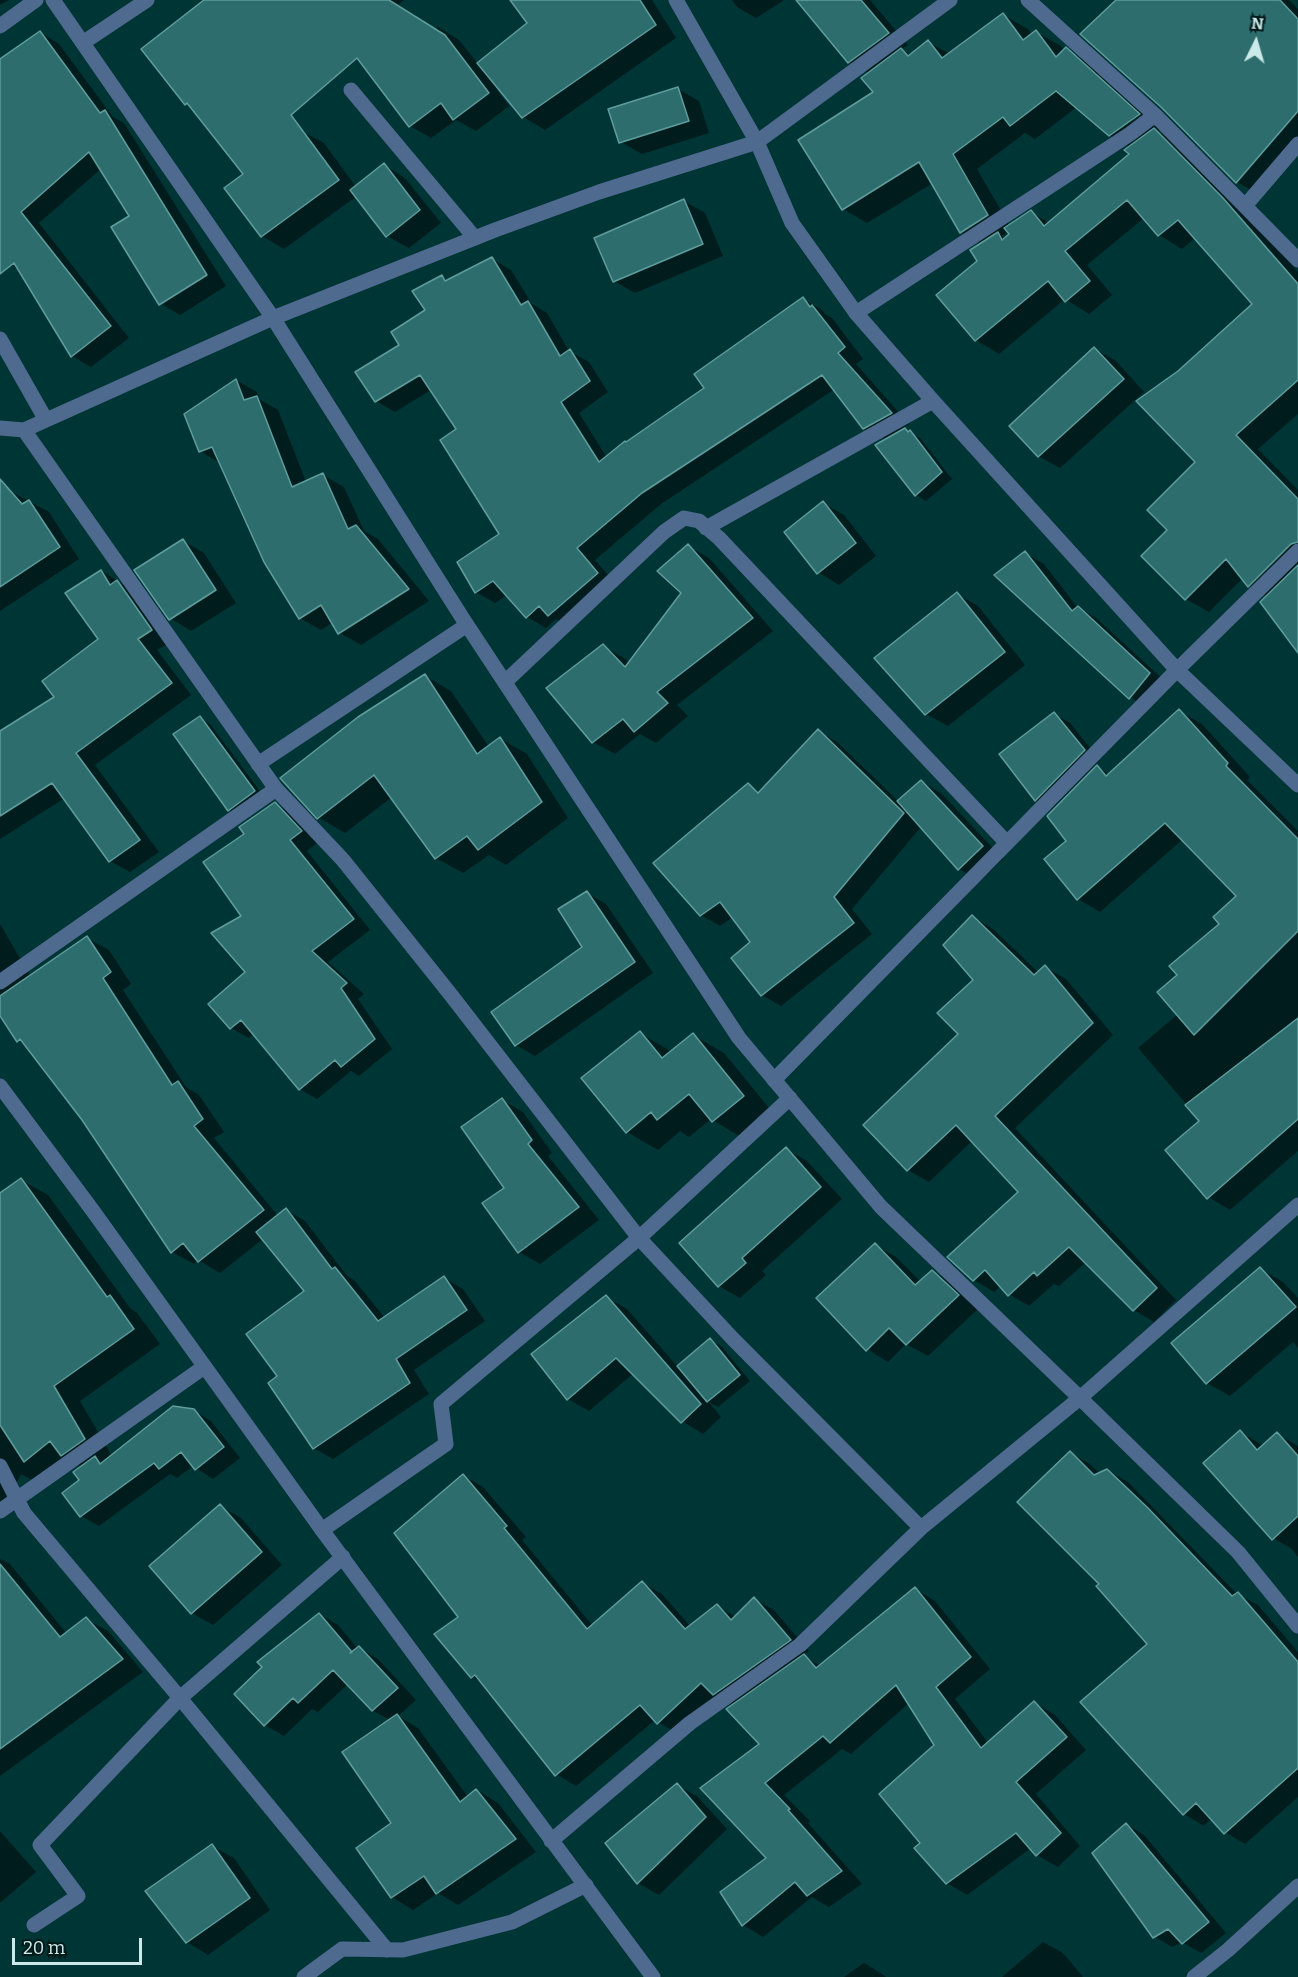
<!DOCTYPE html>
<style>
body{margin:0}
#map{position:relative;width:1298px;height:1977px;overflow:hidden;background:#003535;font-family:Bitter,serif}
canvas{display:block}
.north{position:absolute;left:1226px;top:12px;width:60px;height:60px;-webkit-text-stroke:4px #011a1a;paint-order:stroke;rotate:5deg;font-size:16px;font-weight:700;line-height:24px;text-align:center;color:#cbe9e9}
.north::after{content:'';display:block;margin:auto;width:21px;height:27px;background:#cbe9e9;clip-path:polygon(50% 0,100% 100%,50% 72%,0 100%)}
.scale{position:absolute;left:12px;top:1938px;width:130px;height:27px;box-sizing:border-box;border:3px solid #cbe9e9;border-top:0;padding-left:8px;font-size:18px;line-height:21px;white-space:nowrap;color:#cbe9e9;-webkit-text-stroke:4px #011a1a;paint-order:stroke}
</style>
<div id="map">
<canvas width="1298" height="1977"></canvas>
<div class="north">N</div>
<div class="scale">20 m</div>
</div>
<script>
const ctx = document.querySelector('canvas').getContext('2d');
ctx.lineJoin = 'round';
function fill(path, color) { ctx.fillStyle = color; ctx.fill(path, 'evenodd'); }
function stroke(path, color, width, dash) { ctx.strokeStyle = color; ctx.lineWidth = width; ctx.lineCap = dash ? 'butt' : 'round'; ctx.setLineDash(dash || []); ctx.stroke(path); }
const shadow = new Path2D(`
 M 0,0 L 9,0 L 0,5 Z
 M 210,0 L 404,0 L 263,111 L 324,143 L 356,187 L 384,165 L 405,178 L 441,223 L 409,248 L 387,236 L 357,196 L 284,249 L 262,236 L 245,174 L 194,109 L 186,104 Z
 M 511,0 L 652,0 L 676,38 L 545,130 L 523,117 L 499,88 L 497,90 L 509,106 L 476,131 L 456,120 L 431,138 L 410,126 L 373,76 L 438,27 L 459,40 L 478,64 L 529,24 Z
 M 732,0 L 784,0 L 756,18 L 737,7 Z
 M 798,0 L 870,0 L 908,45 L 901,49 L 911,55 L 928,42 L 950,54 L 1003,15 L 1028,29 L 1032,35 L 1036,32 L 1061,46 L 1064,51 L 1066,49 L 1091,64 L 1163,129 L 1159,132 L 1178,143 L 1246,213 L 1298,272 L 1298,414 L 1258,449 L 1298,490 L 1298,650 L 1268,597 L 1249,586 L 1243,578 L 1209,612 L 1186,599 L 1170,530 L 1197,462 L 1179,372 L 1254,305 L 1195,238 L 1182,249 L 1159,235 L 1144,218 L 1087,265 L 1112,295 L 1089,314 L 1065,299 L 999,354 L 976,340 L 979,262 L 982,244 L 961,232 L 933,183 L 867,223 L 843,209 L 875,93 L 869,73 L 849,62 ZM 1077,107 L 1109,135 L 1130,147 L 1132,154 L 1049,223 L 1031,212 L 1010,226 L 977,169 L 1025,133 L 1035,139 ZM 1009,231 L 1011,234 L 1006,239 L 1002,236 Z
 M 1118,0 L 1289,0 L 1298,9 L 1298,155 L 1261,196 L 1237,182 Z
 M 40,32 L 59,44 L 113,117 L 124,123 L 226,286 L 180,315 L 160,303 L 131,217 L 101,169 L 39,223 L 129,338 L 91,367 L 72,356 L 20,270 L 11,265 L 0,251 L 0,61 Z
 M 678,89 L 699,101 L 709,133 L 642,154 L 621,142 Z
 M 684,201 L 705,213 L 723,256 L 635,293 L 614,281 Z
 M 492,259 L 511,270 L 532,304 L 547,313 L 569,351 L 589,362 L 608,392 L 579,413 L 607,458 L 706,388 L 803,299 L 822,310 L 825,314 L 832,318 L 863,359 L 856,364 L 909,424 L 902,428 L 920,438 L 952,479 L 926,501 L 916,495 L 886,440 L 864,428 L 835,389 L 661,504 L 595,560 L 616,584 L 568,626 L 556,619 L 546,628 L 527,617 L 507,595 L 495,603 L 476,592 L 501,534 L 458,430 L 431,390 L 395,412 L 376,401 L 401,345 L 427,310 L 442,277 L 448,281 Z
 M 1095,349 L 1116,361 L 1144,392 L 1060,468 L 1038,456 Z
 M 236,380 L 257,392 L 259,399 L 278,410 L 306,482 L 323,475 L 344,487 L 364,531 L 378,539 L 429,601 L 361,645 L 340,633 L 333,622 L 321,630 L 300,618 L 220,463 L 200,451 Z
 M 8,490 L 49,512 L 79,559 L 0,611 L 0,496 Z
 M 823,503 L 844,515 L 876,556 L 839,585 L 818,572 Z
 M 183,541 L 204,553 L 236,603 L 191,631 L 170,618 Z
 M 688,546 L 709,558 L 773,631 L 677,705 L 688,716 L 656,743 L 640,734 L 615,754 L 593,742 L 603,646 L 624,658 L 630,664 L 683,593 Z
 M 1025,553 L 1044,564 L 1077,607 L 1096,618 L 1168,684 L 1148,708 L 1130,697 Z
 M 102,571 L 137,593 L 171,642 L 157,650 L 191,695 L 95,765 L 159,852 L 130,872 L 110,861 L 65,798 L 0,839 L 0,732 L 56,698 L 100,639 Z
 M 957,594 L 978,606 L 1025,665 L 948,726 L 926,714 Z
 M 425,676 L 451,691 L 489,747 L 501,739 L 527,754 L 568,818 L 506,865 L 489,855 L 463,873 L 436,858 L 392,797 L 345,833 L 318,817 Z
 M 1179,711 L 1202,724 L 1250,777 L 1247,780 L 1298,831 L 1298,1151 L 1230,1210 L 1208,1197 L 1201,1121 L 1138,1048 L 1178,1014 L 1179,975 L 1221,925 L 1238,896 L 1183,839 L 1100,912 L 1078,899 L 1046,859 L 1068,841 L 1097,767 L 1110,775 Z
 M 1054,714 L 1070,723 L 1100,760 L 1052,809 L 1036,800 Z
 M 200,718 L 210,724 L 265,798 L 239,816 L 229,810 Z
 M 818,731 L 837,742 L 899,802 L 921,781 L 942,794 L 1003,859 L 980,881 L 959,869 L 921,827 L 852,909 L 872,934 L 781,1006 L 762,995 L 752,942 L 733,917 L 720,926 L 701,915 L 748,785 L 760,792 Z
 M 275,804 L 293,814 L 319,841 L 307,851 L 370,930 L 328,962 L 364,994 L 358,999 L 392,1049 L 359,1076 L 351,1071 L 317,1099 L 300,1089 L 254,1033 L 249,1038 L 231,1028 L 247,972 L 243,917 L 246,834 Z
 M 587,893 L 606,904 L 653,973 L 535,1056 L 516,1045 L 584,947 Z
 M 972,917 L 993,929 L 1039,973 L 1045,967 L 1066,979 L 1113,1035 L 1015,1128 L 1176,1300 L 1154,1322 L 1134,1310 L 1086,1262 L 1059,1286 L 1054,1284 L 1029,1306 L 1009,1294 L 1001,1286 L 994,1292 L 974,1280 L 1021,1192 L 973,1140 L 929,1182 L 908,1170 L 961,1034 L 975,980 Z
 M 0,924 L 31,977 L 87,938 L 109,950 L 131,984 L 123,990 L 186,1087 L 199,1095 L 224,1132 L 214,1138 L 278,1216 L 286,1210 L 305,1221 L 347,1276 L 354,1280 L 385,1318 L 444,1278 L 463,1289 L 485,1321 L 414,1370 L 429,1394 L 333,1459 L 314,1448 L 279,1376 L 306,1291 L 263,1239 L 220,1273 L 198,1260 L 194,1264 L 172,1252 L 83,1119 L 26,1046 L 18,1040 L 0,1014 Z
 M 640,1033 L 672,1052 L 693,1035 L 724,1053 L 774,1114 L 744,1139 L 711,1119 L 689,1137 L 680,1131 L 658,1150 L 627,1132 Z
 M 502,1100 L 523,1112 L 552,1153 L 548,1156 L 599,1220 L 540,1264 L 519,1252 L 506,1188 Z
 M 786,1149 L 807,1161 L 842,1199 L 762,1271 L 766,1275 L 740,1298 L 719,1286 Z
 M 21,1180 L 48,1195 L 130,1308 L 137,1313 L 160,1344 L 80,1401 L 112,1456 L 193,1410 L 211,1421 L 240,1458 L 213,1479 L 193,1466 L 177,1478 L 170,1474 L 99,1526 L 81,1516 L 82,1467 L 72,1461 L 41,1485 L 21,1474 L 0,1516 L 0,1195 Z
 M 875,1245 L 896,1257 L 921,1282 L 932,1271 L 954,1284 L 979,1308 L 928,1356 L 906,1344 L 888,1362 L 867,1349 Z
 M 1260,1269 L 1283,1282 L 1298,1298 L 1298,1348 L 1293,1342 L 1230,1396 L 1207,1383 Z
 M 606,1297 L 627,1309 L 678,1367 L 710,1340 L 721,1346 L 750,1381 L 718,1407 L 709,1402 L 721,1417 L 703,1434 L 682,1421 L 634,1373 L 589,1411 L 568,1399 L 533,1354 Z
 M 1240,1432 L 1264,1446 L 1277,1434 L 1298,1446 L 1298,1557 L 1292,1549 L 1273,1538 Z
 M 1070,1453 L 1090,1464 L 1100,1474 L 1107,1470 L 1128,1482 L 1237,1594 L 1258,1605 L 1298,1652 L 1298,1797 L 1245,1844 L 1225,1832 L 1212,1818 L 1204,1826 L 1184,1814 L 1149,1644 L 1101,1584 Z
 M 464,1476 L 483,1487 L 526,1537 L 522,1540 L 593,1626 L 642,1583 L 662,1594 L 691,1627 L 717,1606 L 736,1617 L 754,1599 L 774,1610 L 809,1651 L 803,1656 L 821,1666 L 915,1589 L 935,1601 L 990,1669 L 955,1699 L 989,1744 L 1035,1703 L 1055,1715 L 1086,1750 L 1036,1794 L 1080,1846 L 1058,1867 L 1037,1855 L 1031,1848 L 967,1895 L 947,1883 L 922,1843 L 936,1745 L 909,1703 L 851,1754 L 842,1749 L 784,1795 L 810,1821 L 808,1823 L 862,1884 L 829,1907 L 812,1897 L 763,1937 L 743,1925 L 768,1858 L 761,1744 L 734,1705 L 718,1696 L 678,1734 L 655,1720 L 576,1786 L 556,1774 L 483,1683 L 472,1677 L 460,1617 Z
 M 220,1506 L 241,1518 L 282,1565 L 213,1625 L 192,1613 Z
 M 0,1559 L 10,1564 L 67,1634 L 86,1619 L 108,1631 L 143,1672 L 0,1776 Z
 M 319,1614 L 338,1625 L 358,1649 L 359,1648 L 378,1659 L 416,1700 L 398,1716 L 418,1728 L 468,1797 L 477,1790 L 498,1803 L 536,1852 L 458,1905 L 438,1893 L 413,1910 L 392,1897 L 393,1824 L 390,1720 L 372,1710 L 348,1684 L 318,1712 L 312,1709 L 284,1736 L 265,1725 Z
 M 677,1785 L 698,1797 L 727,1829 L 659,1895 L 638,1883 Z
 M 1126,1824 L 1144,1835 L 1226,1933 L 1201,1953 L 1182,1942 L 1172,1947 L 1154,1936 Z
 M 0,1831 L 36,1872 L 0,1903 Z
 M 212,1846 L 234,1858 L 270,1910 L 208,1955 L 187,1942 Z
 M 1043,1942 L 1063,1953 L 1083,1977 L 1002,1977 Z
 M 864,1963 L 885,1976 L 886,1977 L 844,1977 Z`);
const building = new Path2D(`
 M 204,0 L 389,0 L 445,35 L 489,93 L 453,120 L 441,103 L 409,127 L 357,58 L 291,115 L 339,180 L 261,237 L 224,188 L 243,174 L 187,103 L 185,105 L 141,49 Z
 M 510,0 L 640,0 L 656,25 L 522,118 L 477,63 L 527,23 Z
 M 796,0 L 861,0 L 889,33 L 848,63 Z
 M 1116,0 L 1280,0 L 1298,19 L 1298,111 L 1236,183 L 1162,108 L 1080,34 Z
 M 1003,13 L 1023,40 L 1036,30 L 1056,57 L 1066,47 L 1140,114 L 1109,136 L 1056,91 L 1010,126 L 1003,117 L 953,154 L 988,215 L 960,233 L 919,162 L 842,210 L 798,140 L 873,92 L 861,78 L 901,48 L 908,56 L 928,40 L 942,58 Z
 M 40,31 L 100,113 L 105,110 L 207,275 L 159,305 L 111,227 L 129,216 L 89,152 L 21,212 L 111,326 L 71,357 L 14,263 L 0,274 L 0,59 Z
 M 678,87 L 689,121 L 619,143 L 608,109 Z
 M 1154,128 L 1223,198 L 1298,284 L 1298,380 L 1236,435 L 1298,499 L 1298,542 L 1291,544 L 1248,587 L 1226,559 L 1185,600 L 1141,556 L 1167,530 L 1147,510 L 1195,462 L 1136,401 L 1178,371 L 1252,304 L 1178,220 L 1158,236 L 1127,200 L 1065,251 L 1090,281 L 1065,302 L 1048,281 L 975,341 L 936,295 L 977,261 L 970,250 L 998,232 L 1002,240 L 1009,234 L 1004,228 L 1031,210 L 1044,226 L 1129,154 L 1124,150 Z
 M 384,163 L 420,210 L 386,237 L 350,190 Z
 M 684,199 L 703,244 L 613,282 L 594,238 Z
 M 492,257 L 521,305 L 528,301 L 560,356 L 570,349 L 590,381 L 561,402 L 599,462 L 625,441 L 626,442 L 704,388 L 694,374 L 803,297 L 810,307 L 812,305 L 845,347 L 838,353 L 892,413 L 863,429 L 822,375 L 642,493 L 577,548 L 598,573 L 548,616 L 539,606 L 526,618 L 493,581 L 475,593 L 457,562 L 499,534 L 440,440 L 456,429 L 420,375 L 375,402 L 355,372 L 399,345 L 391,332 L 425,310 L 412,291 L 442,275 L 445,281 Z
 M 1094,347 L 1124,379 L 1038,457 L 1009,426 Z
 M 236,379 L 244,400 L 257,396 L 292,487 L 323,473 L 348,529 L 356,525 L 409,589 L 338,634 L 321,605 L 299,619 L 264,562 L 212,447 L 199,452 L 184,414 Z
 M 905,428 L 908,432 L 910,430 L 942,472 L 915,496 L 875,445 Z
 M 0,479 L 22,504 L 29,500 L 60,547 L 0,587 Z
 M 823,501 L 856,543 L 817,574 L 784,532 Z
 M 183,539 L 216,590 L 169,620 L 134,570 Z
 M 688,544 L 753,618 L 657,692 L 668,703 L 634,732 L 623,719 L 592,743 L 546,688 L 603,644 L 625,667 L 681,593 L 657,571 Z
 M 1025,551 L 1072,611 L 1078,606 L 1150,673 L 1129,699 L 994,575 Z
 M 1298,565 L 1298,653 L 1260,602 Z
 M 101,570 L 110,585 L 117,580 L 152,630 L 138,639 L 172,683 L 76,753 L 140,840 L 109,862 L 52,783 L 0,816 L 0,731 L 54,697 L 42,681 L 98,639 L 65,593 Z
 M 957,592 L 1005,652 L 925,715 L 874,658 Z
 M 425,674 L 477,754 L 500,737 L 542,802 L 478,850 L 467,836 L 435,859 L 374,775 L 317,819 L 280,778 L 358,717 Z
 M 1179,709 L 1228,763 L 1226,766 L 1298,839 L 1298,931 L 1194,1035 L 1157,992 L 1177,975 L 1169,966 L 1219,924 L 1213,917 L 1236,896 L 1165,823 L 1077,900 L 1044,859 L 1066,841 L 1047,816 L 1097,765 L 1106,776 Z
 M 1054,712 L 1085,750 L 1035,801 L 999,754 Z
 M 200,716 L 255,791 L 228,811 L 173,734 Z
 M 818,729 L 904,813 L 834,897 L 854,923 L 761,996 L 731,958 L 750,942 L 720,902 L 700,916 L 653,863 L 748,783 L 758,793 Z
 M 921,780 L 983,846 L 958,870 L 897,801 Z
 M 275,802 L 302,831 L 290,840 L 354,919 L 312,951 L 347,983 L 341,988 L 375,1039 L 341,1067 L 335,1060 L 299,1090 L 241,1020 L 230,1029 L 208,1004 L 245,972 L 211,933 L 241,916 L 203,862 L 244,834 L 239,827 Z
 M 587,891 L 635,962 L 515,1046 L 491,1012 L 582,947 L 558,909 Z
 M 972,915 L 1034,975 L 1045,965 L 1093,1023 L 995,1116 L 1157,1288 L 1133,1311 L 1069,1247 L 1037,1276 L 1034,1272 L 1008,1296 L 985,1270 L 973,1281 L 947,1257 L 1018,1192 L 956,1125 L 907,1171 L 863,1125 L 958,1034 L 937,1013 L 973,980 L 943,945 Z
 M 87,936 L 111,972 L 103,978 L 172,1085 L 178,1081 L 203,1119 L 194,1126 L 264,1210 L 198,1262 L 183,1243 L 171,1253 L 82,1120 L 20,1039 L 17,1042 L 0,1016 L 0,996 Z
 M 1298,1018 L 1298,1119 L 1207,1199 L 1165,1150 L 1199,1121 L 1185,1105 Z
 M 640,1031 L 662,1058 L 693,1033 L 744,1096 L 712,1122 L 689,1094 L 657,1120 L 651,1112 L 626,1133 L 581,1078 Z
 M 502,1098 L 532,1140 L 528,1144 L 579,1207 L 518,1253 L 482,1203 L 504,1188 L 461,1127 Z
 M 786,1147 L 821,1187 L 742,1258 L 746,1263 L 718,1287 L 679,1243 Z
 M 21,1178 L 107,1297 L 110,1295 L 134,1329 L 54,1386 L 85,1439 L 61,1456 L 50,1441 L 24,1462 L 0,1425 L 0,1193 Z
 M 286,1208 L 332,1269 L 335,1267 L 378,1321 L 444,1276 L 467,1310 L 396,1359 L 410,1383 L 313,1449 L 268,1383 L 277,1376 L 246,1334 L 304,1291 L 256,1232 Z
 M 875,1243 L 915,1285 L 932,1270 L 959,1295 L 906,1345 L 889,1328 L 866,1351 L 816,1298 Z
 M 1260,1267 L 1296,1307 L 1206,1384 L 1171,1343 Z
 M 606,1295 L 701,1404 L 681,1423 L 616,1358 L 567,1400 L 531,1354 Z
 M 710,1338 L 740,1375 L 707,1402 L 677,1366 Z
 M 173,1406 L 194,1409 L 224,1447 L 195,1470 L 181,1452 L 159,1469 L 154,1463 L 80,1517 L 62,1493 L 79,1480 L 73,1472 L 95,1456 L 100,1464 Z
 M 1240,1430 L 1257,1450 L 1277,1432 L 1298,1456 L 1298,1516 L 1272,1540 L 1203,1463 Z
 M 1070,1451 L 1094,1475 L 1107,1469 L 1148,1508 L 1232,1596 L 1238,1592 L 1298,1662 L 1298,1768 L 1224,1834 L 1196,1803 L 1183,1815 L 1080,1702 L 1147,1644 L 1096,1586 L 1099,1584 L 1017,1502 Z
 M 463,1474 L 507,1526 L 504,1528 L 587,1629 L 642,1581 L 685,1629 L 717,1604 L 731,1620 L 754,1597 L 791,1640 L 713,1695 L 701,1683 L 657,1724 L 640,1705 L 555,1776 L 475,1675 L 471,1678 L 434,1634 L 458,1617 L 394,1533 Z
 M 220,1504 L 262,1552 L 191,1614 L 149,1566 Z
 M 0,1564 L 60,1637 L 86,1617 L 123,1659 L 0,1749 Z
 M 915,1587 L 971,1657 L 936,1687 L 981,1748 L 1034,1701 L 1067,1737 L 1016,1782 L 1061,1833 L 1036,1856 L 1016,1833 L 946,1884 L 914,1848 L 920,1843 L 879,1794 L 934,1745 L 896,1685 L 830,1743 L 823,1736 L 765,1783 L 790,1809 L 788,1810 L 842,1871 L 807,1896 L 795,1882 L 742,1926 L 720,1892 L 766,1858 L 700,1788 L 759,1744 L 726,1709 L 804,1654 L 816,1668 Z
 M 319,1613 L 352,1652 L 350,1653 L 359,1646 L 398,1688 L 372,1711 L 333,1670 L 298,1703 L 293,1698 L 264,1726 L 234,1694 L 262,1667 L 257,1662 Z
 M 397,1714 L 460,1802 L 476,1789 L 516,1839 L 436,1894 L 424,1876 L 391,1898 L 356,1848 L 391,1823 L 342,1752 Z
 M 677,1783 L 706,1817 L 637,1884 L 605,1843 Z
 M 1126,1823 L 1209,1922 L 1182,1944 L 1168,1929 L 1153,1938 L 1092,1853 Z
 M 212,1844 L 250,1898 L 186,1943 L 145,1891 Z`);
const service = new Path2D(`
 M 1028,0 L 1155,115 L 1298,260
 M 0,26 L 36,0
 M 84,42 L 147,0
 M 351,90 L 475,238
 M 1245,206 L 1298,144
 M 856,313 L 1130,134 L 1155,115
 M 706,528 L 933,401
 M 505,682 L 664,532 L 684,518 L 699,521 L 719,538 L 1006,842
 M 0,982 L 276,789
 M 774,1080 L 1177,670 L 1298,551
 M 0,1466 L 24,1513 L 180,1698 L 387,1950
 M 0,1511 L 204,1367
 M 322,1530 L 446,1444 L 441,1404 L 639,1238 L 790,1098
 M 34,1925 L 78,1896 L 40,1845 L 180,1698 L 343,1557`);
const minor = new Path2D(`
 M 53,0 L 273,318 L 463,619 L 739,1038 L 881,1207 L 1080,1398 L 1238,1552 L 1298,1626
 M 0,339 L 46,420
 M 0,428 L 24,430 L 273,318 L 495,230 L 599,192 L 757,142 L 950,0
 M 24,430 L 276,789 L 343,860 L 451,995 L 639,1238 L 733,1339 L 921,1528
 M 258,764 L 467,625
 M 0,1086 L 93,1211 L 322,1530 L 653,1977
 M 551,1841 L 690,1723 L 800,1645 L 921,1528 L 1080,1398 L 1298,1205
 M 304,1977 L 342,1949 L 403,1950 L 512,1922 L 586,1885
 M 1194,1977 L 1228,1950 L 1298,1886`);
const tertiary = new Path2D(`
 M 676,0 L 757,142 L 792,223 L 856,313 L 933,401 L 1177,670 L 1298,785`);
fill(shadow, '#0007');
fill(building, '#2e6d6e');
stroke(building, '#5f9d9d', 1.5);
stroke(service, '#4e6a8f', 15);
stroke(minor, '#4e6a8f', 15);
stroke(tertiary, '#4e6a8f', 15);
</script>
